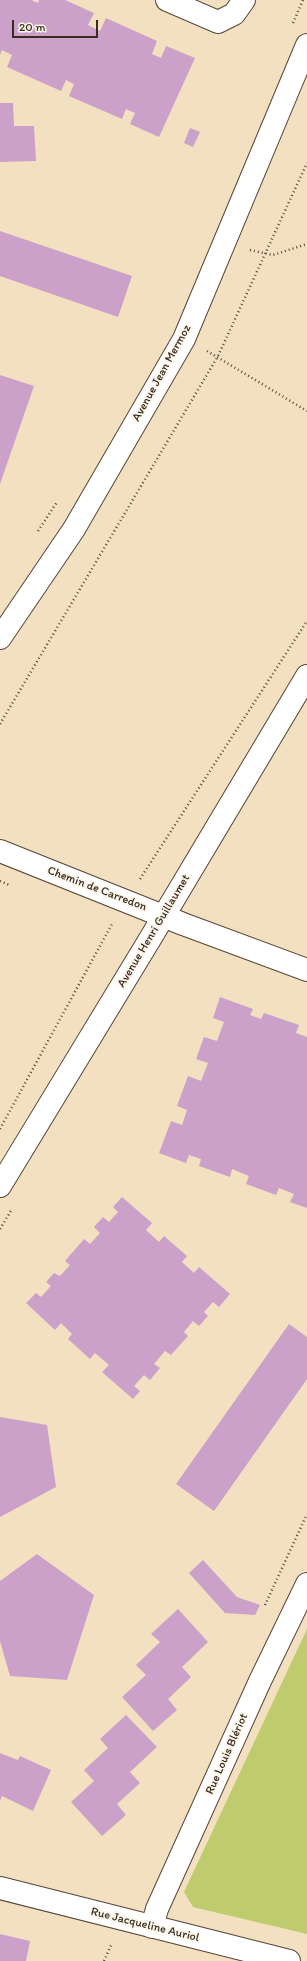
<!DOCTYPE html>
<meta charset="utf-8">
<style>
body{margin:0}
#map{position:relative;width:307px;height:1961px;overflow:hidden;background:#f2e0c1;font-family:Itim,sans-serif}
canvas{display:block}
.scale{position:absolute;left:12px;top:20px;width:86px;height:18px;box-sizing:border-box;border:2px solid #3b2a1e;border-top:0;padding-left:5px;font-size:12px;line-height:14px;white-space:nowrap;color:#3b2a1e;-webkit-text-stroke:3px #fbf7ec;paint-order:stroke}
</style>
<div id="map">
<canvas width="307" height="1961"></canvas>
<div class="scale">20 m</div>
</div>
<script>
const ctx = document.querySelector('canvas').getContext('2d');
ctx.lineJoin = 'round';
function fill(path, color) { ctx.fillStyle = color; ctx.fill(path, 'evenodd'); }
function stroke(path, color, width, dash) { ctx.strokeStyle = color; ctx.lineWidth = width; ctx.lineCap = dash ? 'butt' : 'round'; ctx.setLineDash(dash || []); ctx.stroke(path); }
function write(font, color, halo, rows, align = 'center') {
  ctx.font = font + ' Itim,sans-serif'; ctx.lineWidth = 4; ctx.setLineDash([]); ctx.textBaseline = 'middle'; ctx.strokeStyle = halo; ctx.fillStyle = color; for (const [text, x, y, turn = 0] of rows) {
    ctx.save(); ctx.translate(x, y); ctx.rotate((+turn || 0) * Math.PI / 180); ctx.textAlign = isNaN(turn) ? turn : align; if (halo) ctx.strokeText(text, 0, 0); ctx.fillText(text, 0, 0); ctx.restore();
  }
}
const green = new Path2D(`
 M 307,1629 L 307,1934 L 193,1907 L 184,1892 Z`);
const building = new Path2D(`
 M 0,0 L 31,0 L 38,3 L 39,0 L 65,0 L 94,13 L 88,25 L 100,31 L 106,18 L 157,41 L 152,54 L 161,58 L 166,46 L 195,58 L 159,137 L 130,124 L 135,113 L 126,109 L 122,119 L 69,96 L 74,84 L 66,80 L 61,91 L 7,67 L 12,55 L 2,50 L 0,55 Z
 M 0,103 L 13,103 L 14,126 L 34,126 L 36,161 L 0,162 Z
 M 190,128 L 200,132 L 193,147 L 184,143 Z
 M 0,231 L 132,276 L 118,317 L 0,276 Z
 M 0,375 L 34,386 L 0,484 Z
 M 220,997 L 253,1009 L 250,1015 L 261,1019 L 264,1013 L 299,1025 L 296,1033 L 307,1037 L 307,1208 L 290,1202 L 294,1194 L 279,1188 L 276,1195 L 246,1184 L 249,1176 L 232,1169 L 230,1177 L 199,1166 L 201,1159 L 189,1155 L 186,1163 L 159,1153 L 171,1121 L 182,1125 L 187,1110 L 177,1106 L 188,1076 L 201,1081 L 208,1063 L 196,1059 L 204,1037 L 217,1041 L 224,1022 L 213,1018 Z
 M 122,1197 L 152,1223 L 146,1230 L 159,1242 L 164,1236 L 187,1256 L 182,1262 L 194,1273 L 199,1267 L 230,1294 L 219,1307 L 213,1302 L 204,1312 L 208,1316 L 199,1326 L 193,1321 L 184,1332 L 188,1336 L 171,1355 L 165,1351 L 154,1364 L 160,1368 L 150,1380 L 144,1375 L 134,1386 L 140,1391 L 133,1399 L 102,1372 L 109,1365 L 95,1353 L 90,1359 L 68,1339 L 72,1334 L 61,1323 L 55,1330 L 26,1303 L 36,1293 L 41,1297 L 51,1286 L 46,1282 L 54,1273 L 60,1276 L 70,1265 L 65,1261 L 84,1239 L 90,1244 L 100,1233 L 94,1227 L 103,1217 L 109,1222 L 118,1212 L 113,1207 Z
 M 289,1324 L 307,1337 L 307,1379 L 214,1511 L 176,1484 Z
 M 0,1417 L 47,1425 L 56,1487 L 0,1517 Z
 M 37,1554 L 94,1595 L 67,1680 L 10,1676 L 0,1641 L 0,1581 Z
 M 203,1560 L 237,1597 L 260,1605 L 255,1615 L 225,1613 L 189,1573 Z
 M 178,1609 L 208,1642 L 182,1667 L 191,1677 L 168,1699 L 177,1710 L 153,1731 L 122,1697 L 146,1675 L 136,1665 L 160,1642 L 151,1634 Z
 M 126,1715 L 157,1747 L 130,1772 L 140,1783 L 117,1804 L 126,1815 L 102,1836 L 71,1802 L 94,1781 L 84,1770 L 108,1748 L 100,1739 Z
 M 0,1753 L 18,1760 L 20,1756 L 51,1770 L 33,1811 L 2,1796 L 0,1801 Z
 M 0,1934 L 30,1941 L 26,1961 L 0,1961 Z`);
const path = new Path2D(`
 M 293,23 L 303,0
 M 250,250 L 273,255 L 307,244
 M 207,351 L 307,411
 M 38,531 L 57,502
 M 0,724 L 218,356 L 307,163
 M 140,879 L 307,621
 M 0,881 L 9,885
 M 0,1129 L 112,924
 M 0,1229 L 12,1209
 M 265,1605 L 307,1514
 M 104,1961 L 112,1943`);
const minor = new Path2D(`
 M 167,0 L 218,22 L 234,14 L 244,0
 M 0,638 L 74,529 L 184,339 L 307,45
 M 0,851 L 183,924 L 307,970
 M 0,1186 L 150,939 L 307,676
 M 0,1888 L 289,1961
 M 152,1927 L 157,1909 L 260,1681 L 307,1584`);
const streetNames = [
 ["Avenue Jean Mermoz",162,373,-61],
 ["Chemin de Carredon",97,889,21],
 ["Avenue Henri Guillaumet",154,931,-59],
 ["Rue Louis Blériot",227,1754,-66],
 ["Rue Jacqueline Auriol",145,1925,14]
];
fill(green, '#becc6e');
fill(building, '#cba1c9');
stroke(minor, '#564536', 24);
stroke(path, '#564536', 2.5, [1, 3]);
stroke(minor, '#fff', 22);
write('12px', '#3b2a1e', '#fbf7ec', streetNames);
</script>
